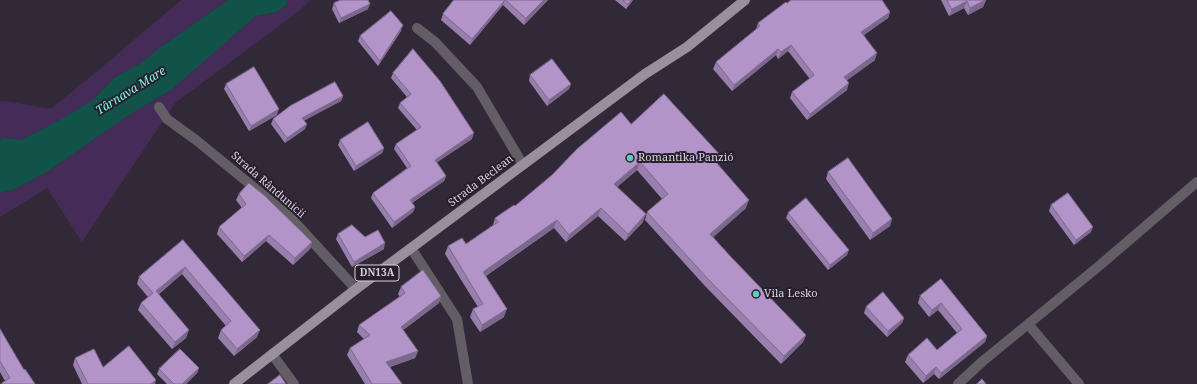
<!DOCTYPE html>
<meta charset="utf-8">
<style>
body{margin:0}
canvas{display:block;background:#312938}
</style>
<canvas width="1197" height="384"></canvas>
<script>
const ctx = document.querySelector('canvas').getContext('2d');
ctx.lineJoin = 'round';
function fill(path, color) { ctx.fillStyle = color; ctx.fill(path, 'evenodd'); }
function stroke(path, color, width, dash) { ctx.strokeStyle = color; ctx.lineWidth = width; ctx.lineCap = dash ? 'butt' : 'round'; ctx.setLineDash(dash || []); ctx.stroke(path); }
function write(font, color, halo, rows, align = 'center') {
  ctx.font = font + ' "Noto Serif",serif'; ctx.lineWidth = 4; ctx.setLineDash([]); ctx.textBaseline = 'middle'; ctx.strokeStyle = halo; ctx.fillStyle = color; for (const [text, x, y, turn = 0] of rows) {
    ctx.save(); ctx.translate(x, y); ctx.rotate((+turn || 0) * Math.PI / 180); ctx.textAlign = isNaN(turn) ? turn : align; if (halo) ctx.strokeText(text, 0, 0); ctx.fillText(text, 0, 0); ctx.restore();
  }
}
const green = new Path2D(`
 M 181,0 L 228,0 L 158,49 L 141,63 L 115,77 L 94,99 L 63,118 L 21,140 L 2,138 L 0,141 L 0,102 L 5,101 L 51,109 L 101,68 Z
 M 287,0 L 310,0 L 299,11 L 175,103 L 82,242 L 47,188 L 0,217 L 0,193 L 15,189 L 47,172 L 129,115 L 171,90 L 256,16 L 277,12 L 287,5 Z`);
const water = new Path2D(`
 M 228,0 L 287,0 L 287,5 L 277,12 L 256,16 L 171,90 L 129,115 L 47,172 L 15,189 L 0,193 L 0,141 L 2,138 L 21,140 L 63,118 L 94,99 L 115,77 L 141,63 L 158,49 Z`);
const street = new Path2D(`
 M 417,28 L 435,42 L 477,87 L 523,165
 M 159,107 L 167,119 L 196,140 L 289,216 L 356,289
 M 411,248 L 457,319 L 468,384
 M 1028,324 L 1079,384
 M 272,354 L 294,384
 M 958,384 L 983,361 L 1099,266 L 1197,182`);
const primary = new Path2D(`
 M 234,384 L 356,289 L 645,74 L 687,47 L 745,0`);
const wall = new Path2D(`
 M 454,0 L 548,0 L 524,25 L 503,5 L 470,45 L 441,20 L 443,14 Z
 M 615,0 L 633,0 L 626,9 Z
 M 941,0 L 986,0 L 983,7 L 968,15 L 964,8 L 949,16 Z
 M 334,3 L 368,9 L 339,23 L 332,9 Z
 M 787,3 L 890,12 L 888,18 L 864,35 L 875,60 L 847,80 L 847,90 L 807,120 L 790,98 L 792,92 L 810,79 L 788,51 L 778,59 L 776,55 L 732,91 L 713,69 L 716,62 L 756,30 L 758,23 Z
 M 401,31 L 378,66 L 358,41 L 360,36 Z
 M 393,73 L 472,139 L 437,162 L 446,176 L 444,181 L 412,203 L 415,207 L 413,212 L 392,228 L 371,198 L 373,193 L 407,168 L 394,149 L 396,144 L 417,130 L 398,108 L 400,103 L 407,97 L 391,78 Z
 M 530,75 L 569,89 L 547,106 L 529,81 Z
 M 226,84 L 277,115 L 249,131 L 224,89 Z
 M 343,96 L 341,101 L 304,120 L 305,129 L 285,143 L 271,124 L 273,119 Z
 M 631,124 L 721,156 L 717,164 L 746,208 L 713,237 L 731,257 L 806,335 L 803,342 L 781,364 L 705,286 L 645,220 L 647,212 L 662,199 L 637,170 L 617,187 L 643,222 L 625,241 L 598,216 L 566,242 L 554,228 L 486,276 L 504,317 L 480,332 L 470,317 L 473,309 L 478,307 L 445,254 L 448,246 L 466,244 L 493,225 L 495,218 L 515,206 Z
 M 340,140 L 384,148 L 382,153 L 354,171 L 338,145 Z
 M 828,172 L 890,226 L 870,240 L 826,179 Z
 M 239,194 L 312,242 L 310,249 L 293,265 L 266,241 L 242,262 L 217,234 L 219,227 L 242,208 L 236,200 Z
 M 1051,205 L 1091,232 L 1074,245 L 1049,211 Z
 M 788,213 L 847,255 L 828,270 L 786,218 Z
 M 338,234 L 384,249 L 352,267 L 336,239 Z
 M 183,240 L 257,337 L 234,356 L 218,338 L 221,330 L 226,326 L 182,274 L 159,294 L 186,338 L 172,349 L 138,310 L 141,303 L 148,297 L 137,284 L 139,277 Z
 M 941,279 L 987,336 L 985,342 L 939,379 L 934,374 L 923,383 L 905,362 L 908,355 L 937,350 L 957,333 L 938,310 L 929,317 L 918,303 L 920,296 Z
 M 401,287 L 441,296 L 439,303 L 403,330 L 418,351 L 415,358 L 390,367 L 402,384 L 365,384 L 347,355 L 350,348 L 364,339 L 357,332 L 359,325 L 400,297 L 398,294 Z
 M 866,307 L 904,318 L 902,323 L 887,337 L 864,313 Z
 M 0,329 L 24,370 L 35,384 L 1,384 L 5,381 L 0,372 Z
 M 75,358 L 103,367 L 155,384 L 82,384 L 73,365 Z
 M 199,368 L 197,373 L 186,384 L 167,384 L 157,374 L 159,369 Z`);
const shadedWall = new Path2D(`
 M 505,0 L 503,5 L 470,45 L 472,39 Z
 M 544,0 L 548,0 L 524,25 L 526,18 Z
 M 631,0 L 633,0 L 626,9 L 628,4 Z
 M 986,0 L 983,7 L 968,15 L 970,8 Z
 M 967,1 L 964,8 L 949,16 L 952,9 Z
 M 370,4 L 368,9 L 339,23 L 341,18 Z
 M 890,12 L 888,18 L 859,38 L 861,32 Z
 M 403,25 L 401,31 L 378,66 L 380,61 Z
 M 791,45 L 788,51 L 778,59 L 781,52 Z
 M 778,49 L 776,55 L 732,91 L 734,85 Z
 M 877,53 L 875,60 L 842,84 L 844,77 Z
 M 849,83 L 847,90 L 807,120 L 810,114 Z
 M 571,84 L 569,89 L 547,106 L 549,100 Z
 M 343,96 L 341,101 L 300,123 L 302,118 Z
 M 279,109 L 277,115 L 249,131 L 251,126 Z
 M 307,124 L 305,129 L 285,143 L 287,138 Z
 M 474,133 L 472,139 L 433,165 L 435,160 Z
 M 384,148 L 382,153 L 354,171 L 356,166 Z
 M 721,156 L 718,164 L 712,169 L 715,161 Z
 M 640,162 L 637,170 L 611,192 L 614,184 Z
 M 446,176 L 444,181 L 408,205 L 410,200 Z
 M 749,200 L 746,208 L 708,242 L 710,234 Z
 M 415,207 L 413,212 L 392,228 L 394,222 Z
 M 601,208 L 598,216 L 566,242 L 569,235 Z
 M 646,214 L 643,222 L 625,241 L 628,234 Z
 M 892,219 L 890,226 L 870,240 L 873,233 Z
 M 557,220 L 554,228 L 481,279 L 483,272 Z
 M 1093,227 L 1091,232 L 1074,245 L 1076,240 Z
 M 269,235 L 266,241 L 242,262 L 244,256 Z
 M 312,242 L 310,249 L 293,265 L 295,258 Z
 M 385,243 L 384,249 L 352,267 L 354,262 Z
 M 849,250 L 847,255 L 828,270 L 830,265 Z
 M 185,267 L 182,274 L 153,298 L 156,291 Z
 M 441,296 L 439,303 L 398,334 L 401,327 Z
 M 941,303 L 938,310 L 929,317 L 932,310 Z
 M 507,309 L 504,317 L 480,332 L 482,325 Z
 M 904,318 L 902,323 L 887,337 L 888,331 Z
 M 189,330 L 186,338 L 172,349 L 175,342 Z
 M 260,330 L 257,337 L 234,356 L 237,349 Z
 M 806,335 L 803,342 L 781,364 L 784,356 Z
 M 987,336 L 985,342 L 939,379 L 941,373 Z
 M 418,351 L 415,358 L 384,369 L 386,362 Z
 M 936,367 L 934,374 L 923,383 L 926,376 Z
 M 199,368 L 197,373 L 186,384 L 182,384 Z
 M 156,380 L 155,384 L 151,384 Z`);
const building = new Path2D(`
 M 341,0 L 368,0 L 370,4 L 341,18 L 334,3 Z
 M 454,0 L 505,0 L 472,39 L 443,14 Z
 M 506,0 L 544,0 L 526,18 Z
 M 623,0 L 631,0 L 628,4 Z
 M 791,0 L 882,0 L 890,12 L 861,32 L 877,53 L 844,77 L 849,83 L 810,114 L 792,92 L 814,75 L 791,45 L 781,52 L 778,49 L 734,85 L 716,62 L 760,26 L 758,23 L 786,2 L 787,3 Z
 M 947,0 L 985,0 L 970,8 L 967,1 L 952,9 Z
 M 391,11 L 403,25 L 380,61 L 360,36 Z
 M 413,49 L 440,81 L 474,133 L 435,160 L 446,176 L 410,200 L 415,207 L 394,222 L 373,193 L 411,166 L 396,144 L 421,127 L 400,103 L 411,94 L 393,73 Z
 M 552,59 L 571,84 L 549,100 L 530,75 Z
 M 254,67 L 279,109 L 251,126 L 226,84 Z
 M 335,82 L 343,96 L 302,118 L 307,124 L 287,138 L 273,119 L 290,106 Z
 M 664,94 L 721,156 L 715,161 L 749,200 L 710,234 L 731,257 L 806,335 L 784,356 L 708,279 L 647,212 L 668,194 L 640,162 L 614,184 L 646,214 L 628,234 L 601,208 L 569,235 L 557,220 L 483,272 L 507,309 L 482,325 L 473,309 L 483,304 L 448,246 L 462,238 L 466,244 L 498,222 L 495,218 L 514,205 L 515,206 L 552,175 L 577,149 L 621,112 L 631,124 Z
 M 368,122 L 384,148 L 356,166 L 340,140 Z
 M 848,158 L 892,219 L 873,233 L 828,172 Z
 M 249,183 L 265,196 L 312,242 L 295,258 L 269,235 L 244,256 L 219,227 L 246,204 L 239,194 Z
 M 1068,193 L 1093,227 L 1076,240 L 1051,205 Z
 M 806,198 L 849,250 L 830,265 L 788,213 Z
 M 352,225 L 365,237 L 378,230 L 385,243 L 354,262 L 338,234 Z
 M 183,240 L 260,330 L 237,349 L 221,330 L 231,321 L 185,267 L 156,291 L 189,330 L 175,342 L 141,303 L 153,293 L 139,277 Z
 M 423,270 L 441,296 L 401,327 L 418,351 L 386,362 L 402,384 L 372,384 L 350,348 L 370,335 L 359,325 L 405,293 L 401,287 Z
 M 941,279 L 987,336 L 941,373 L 936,367 L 926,376 L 908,355 L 927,338 L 937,350 L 962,329 L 941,303 L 932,310 L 920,296 Z
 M 883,292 L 904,318 L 888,331 L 866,307 Z
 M 0,329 L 24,370 L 25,369 L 35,384 L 2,384 L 2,383 L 10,378 L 0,361 Z
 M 129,346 L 156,380 L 151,384 L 88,384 L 75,358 L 94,349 L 103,367 Z
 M 180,349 L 199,368 L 182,384 L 174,384 L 159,369 Z
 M 280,375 L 286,384 L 268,384 Z
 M 982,379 L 986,384 L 977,384 Z`);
const markers = [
 [630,158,4,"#5bcebb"],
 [756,294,4,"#5bcebb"]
];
const shields = [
 [377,273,44]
];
const shieldNames = [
 ["DN13A",377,273]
];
const poiNames = [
 ["Romantika Panzió",638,158],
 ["Vila Lesko",764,294]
];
const streetNames = [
 ["Strada Beclean",481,181,-37],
 ["Strada Rândunicii",268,185,41]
];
const waterNames = [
 ["Târnava Mare",131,91,-32]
];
fill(green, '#452b57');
fill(water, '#115249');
stroke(street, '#635e66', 10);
stroke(primary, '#988f9f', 10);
fill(wall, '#997fad');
fill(shadedWall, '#7d688d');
fill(building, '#b294c9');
stroke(building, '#7d688d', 1);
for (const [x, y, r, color] of markers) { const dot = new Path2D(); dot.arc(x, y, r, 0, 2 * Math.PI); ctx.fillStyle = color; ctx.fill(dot); stroke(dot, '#271f2e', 1.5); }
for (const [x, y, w] of shields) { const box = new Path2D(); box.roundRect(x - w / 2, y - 8, w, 16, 3); ctx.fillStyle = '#271f2e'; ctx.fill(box); stroke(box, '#d7d2dc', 1); }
write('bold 10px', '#d7d2dc', null, shieldNames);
write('11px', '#d7d2dc', '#271f2e', poiNames, 'left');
write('11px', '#d7d2dc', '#271f2e', streetNames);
write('italic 12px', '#80f5e1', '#271f2e', waterNames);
</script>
